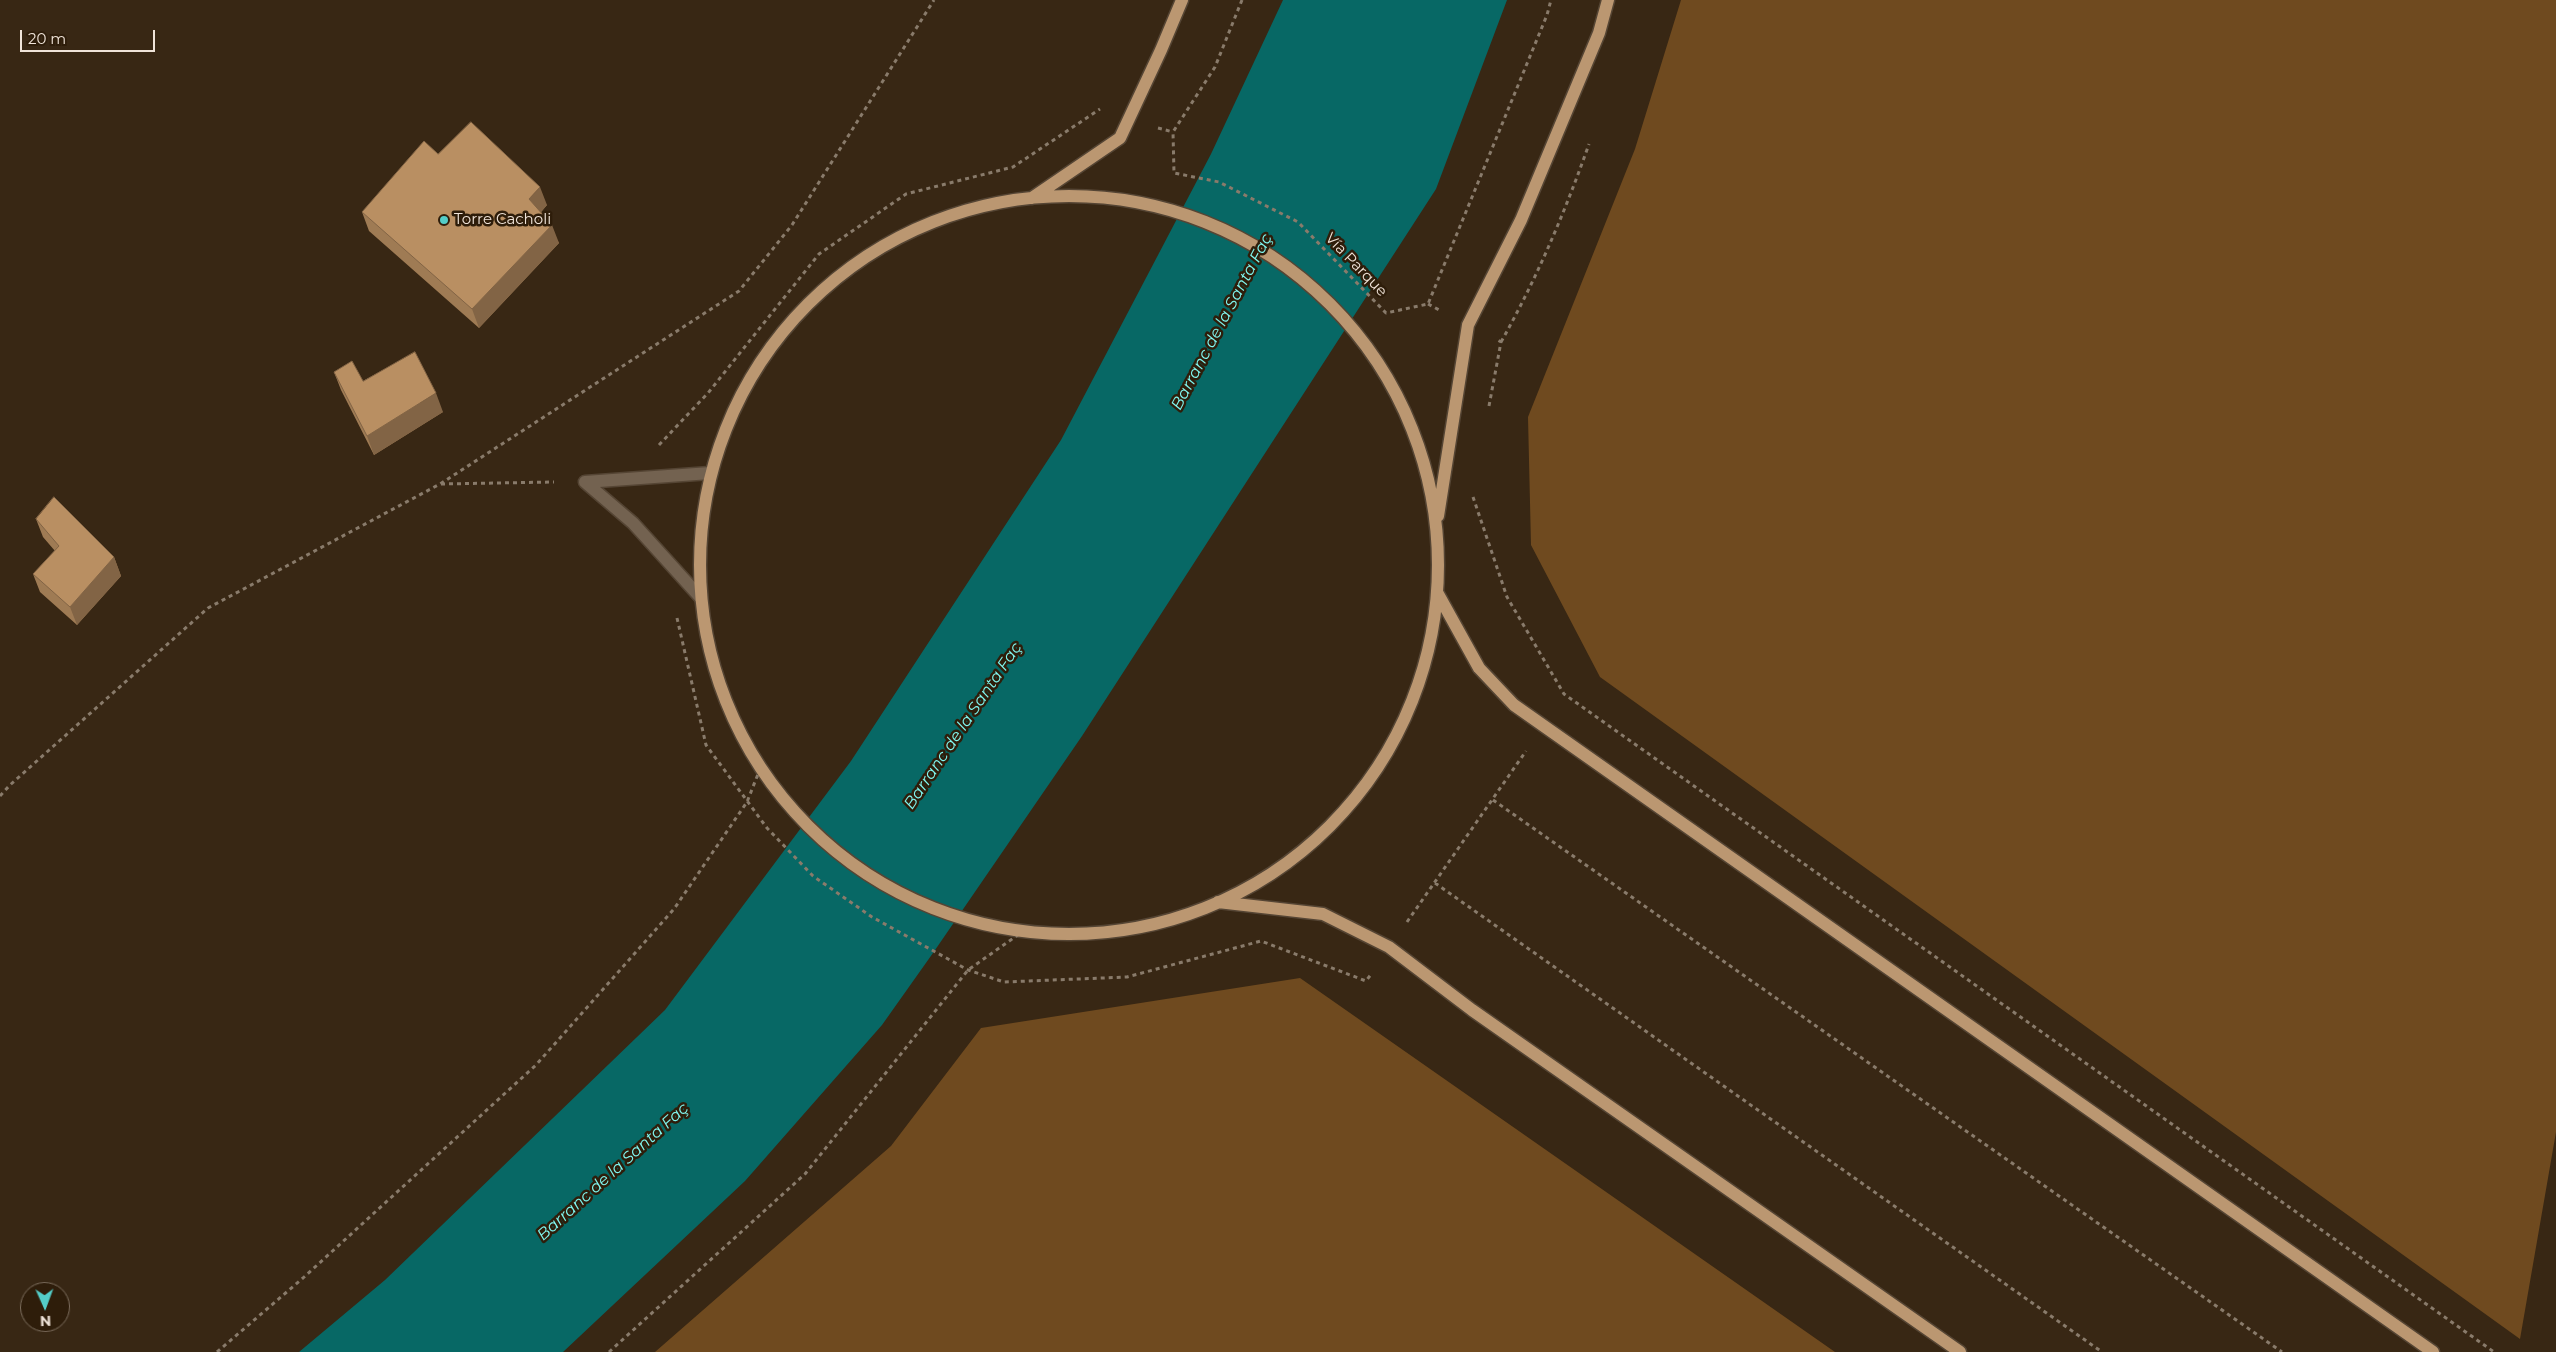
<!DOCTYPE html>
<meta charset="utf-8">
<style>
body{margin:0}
#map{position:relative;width:2556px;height:1352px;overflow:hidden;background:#382714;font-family:Montserrat,sans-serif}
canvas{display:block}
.north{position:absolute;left:20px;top:1282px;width:50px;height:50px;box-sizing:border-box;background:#2e1d0a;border:1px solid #7c6d5d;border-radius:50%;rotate:178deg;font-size:14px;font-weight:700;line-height:20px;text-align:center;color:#f0e4d9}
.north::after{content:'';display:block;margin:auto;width:18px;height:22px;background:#54cdc8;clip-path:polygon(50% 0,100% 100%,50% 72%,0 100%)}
.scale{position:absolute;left:20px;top:30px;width:135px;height:22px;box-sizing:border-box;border:2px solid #f0e4d9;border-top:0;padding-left:6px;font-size:15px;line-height:18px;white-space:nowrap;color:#f0e4d9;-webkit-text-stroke:4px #2e1d0a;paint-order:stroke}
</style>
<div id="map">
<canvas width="2556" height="1352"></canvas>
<div class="north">N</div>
<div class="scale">20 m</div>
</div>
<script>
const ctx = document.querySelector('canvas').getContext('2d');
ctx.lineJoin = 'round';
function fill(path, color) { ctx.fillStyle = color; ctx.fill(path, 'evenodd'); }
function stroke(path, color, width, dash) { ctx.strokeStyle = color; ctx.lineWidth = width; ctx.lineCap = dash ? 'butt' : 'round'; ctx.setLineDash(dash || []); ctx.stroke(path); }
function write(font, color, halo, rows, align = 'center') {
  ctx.font = font + ' Montserrat,sans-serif'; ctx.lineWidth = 5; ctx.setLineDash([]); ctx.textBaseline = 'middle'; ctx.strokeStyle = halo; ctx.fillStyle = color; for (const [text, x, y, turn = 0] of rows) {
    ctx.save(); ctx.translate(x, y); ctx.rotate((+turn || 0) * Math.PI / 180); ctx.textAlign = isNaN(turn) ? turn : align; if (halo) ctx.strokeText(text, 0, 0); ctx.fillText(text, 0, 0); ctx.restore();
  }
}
const green = new Path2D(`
 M 1681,0 L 2556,0 L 2556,1132 L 2520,1339 L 1600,677 L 1531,545 L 1528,417 L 1635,149 Z
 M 1300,978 L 1835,1352 L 655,1352 L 891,1146 L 981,1028 Z`);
const water = new Path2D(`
 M 1283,0 L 1507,0 L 1436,189 L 1082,736 L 933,953 L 882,1025 L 745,1181 L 563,1352 L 299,1352 L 385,1280 L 665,1010 L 851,761 L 1061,440 L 1211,154 Z`);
const path = new Path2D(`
 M 1242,0 L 1215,67 L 1173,132 L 1174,173 L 1219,182 L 1298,222 L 1386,313 L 1428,304 L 1547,15 L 1551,0
 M 1158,128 L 1173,132
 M 1428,304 L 1441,311
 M 1501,342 C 1537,278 1565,212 1589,144
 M 1489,406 L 1501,342 L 1496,339
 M 659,445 L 708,393 L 819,254 L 906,194 L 1013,167 L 1100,109
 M 441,484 L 554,482
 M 1473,497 L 1507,597 L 1564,694 L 2494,1352
 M 677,618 L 706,745 L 767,828 L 813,876 L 872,917 L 968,970 L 1004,982 L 1127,977 L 1261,941 L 1366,981 L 1372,973
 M 0,796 L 10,785 L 208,608 L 440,484 L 739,291 L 792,225 L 934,0
 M 1493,800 L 2282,1352
 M 1435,883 L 2102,1352
 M 1407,922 L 1526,751
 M 217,1352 L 303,1278 L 536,1065 L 674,909 L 747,802 L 760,769
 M 609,1352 L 805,1174 L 968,970 L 1022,932`);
const minor = new Path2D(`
 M 585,482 L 633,523 L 700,597
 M 585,482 L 710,473`);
const major = new Path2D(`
 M700 565a369 369 0 1 1 738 0a369 369 0 1 1-738 0Z
 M 1032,198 L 1120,138 L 1161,50 L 1182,0
 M 1438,516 L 1468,325 L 1521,220 L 1599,33 L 1608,0
 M 1438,594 L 1479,668 L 1514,705 L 2433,1352
 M 1218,902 L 1323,914 L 1389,947 L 1472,1010 L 1960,1352`);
const wall = new Path2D(`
 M 438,154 L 547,205 L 541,212 L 559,243 L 479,328 L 369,231 L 362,212 Z
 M 334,372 L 363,381 L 443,412 L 374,455 L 341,390 Z
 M 36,519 L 114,557 L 121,576 L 77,625 L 40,592 L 33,574 L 55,551 L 43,537 Z`);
const shadedWall = new Path2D(`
 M 540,187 L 547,205 L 536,218 L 529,199 Z
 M 552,225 L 559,243 L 479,328 L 472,309 Z
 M 436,393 L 443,412 L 374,455 L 367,436 Z
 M 114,557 L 121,576 L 77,625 L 70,607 Z`);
const building = new Path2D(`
 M 471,122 L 540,187 L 529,199 L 552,225 L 472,309 L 362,212 L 424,141 L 438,154 Z
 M 415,352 L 436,393 L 367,436 L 334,372 L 352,361 L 363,381 Z
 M 54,497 L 114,557 L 70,607 L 33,574 L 59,546 L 36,519 Z`);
const markers = [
 [444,220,5,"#54cdc8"]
];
const poiNames = [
 ["Torre Cacholi",454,220]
];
const streetNames = [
 ["Vía Parque",1356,265,46]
];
const waterNames = [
 ["Barranc de la Santa Faç",1222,322,-62],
 ["Barranc de la Santa Faç",963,726,-56],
 ["Barranc de la Santa Faç",613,1172,-42]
];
fill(green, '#6f4a1f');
fill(water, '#076865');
stroke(minor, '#554534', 15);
stroke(major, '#554534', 15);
stroke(path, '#897b6b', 3, [4, 4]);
stroke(minor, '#736250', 12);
stroke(major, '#bb9771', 12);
fill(wall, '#9f7b54');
fill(shadedWall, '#826445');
fill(building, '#b98f62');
stroke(building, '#826445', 1);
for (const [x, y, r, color] of markers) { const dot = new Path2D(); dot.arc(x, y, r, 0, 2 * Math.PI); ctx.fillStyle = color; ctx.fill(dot); stroke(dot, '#2e1d0a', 2); }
write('15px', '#f0e4d9', '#2e1d0a', poiNames, 'left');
write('15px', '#f0e4d9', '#2e1d0a', streetNames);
write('italic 16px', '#81f8f2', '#2e1d0a', waterNames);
</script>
